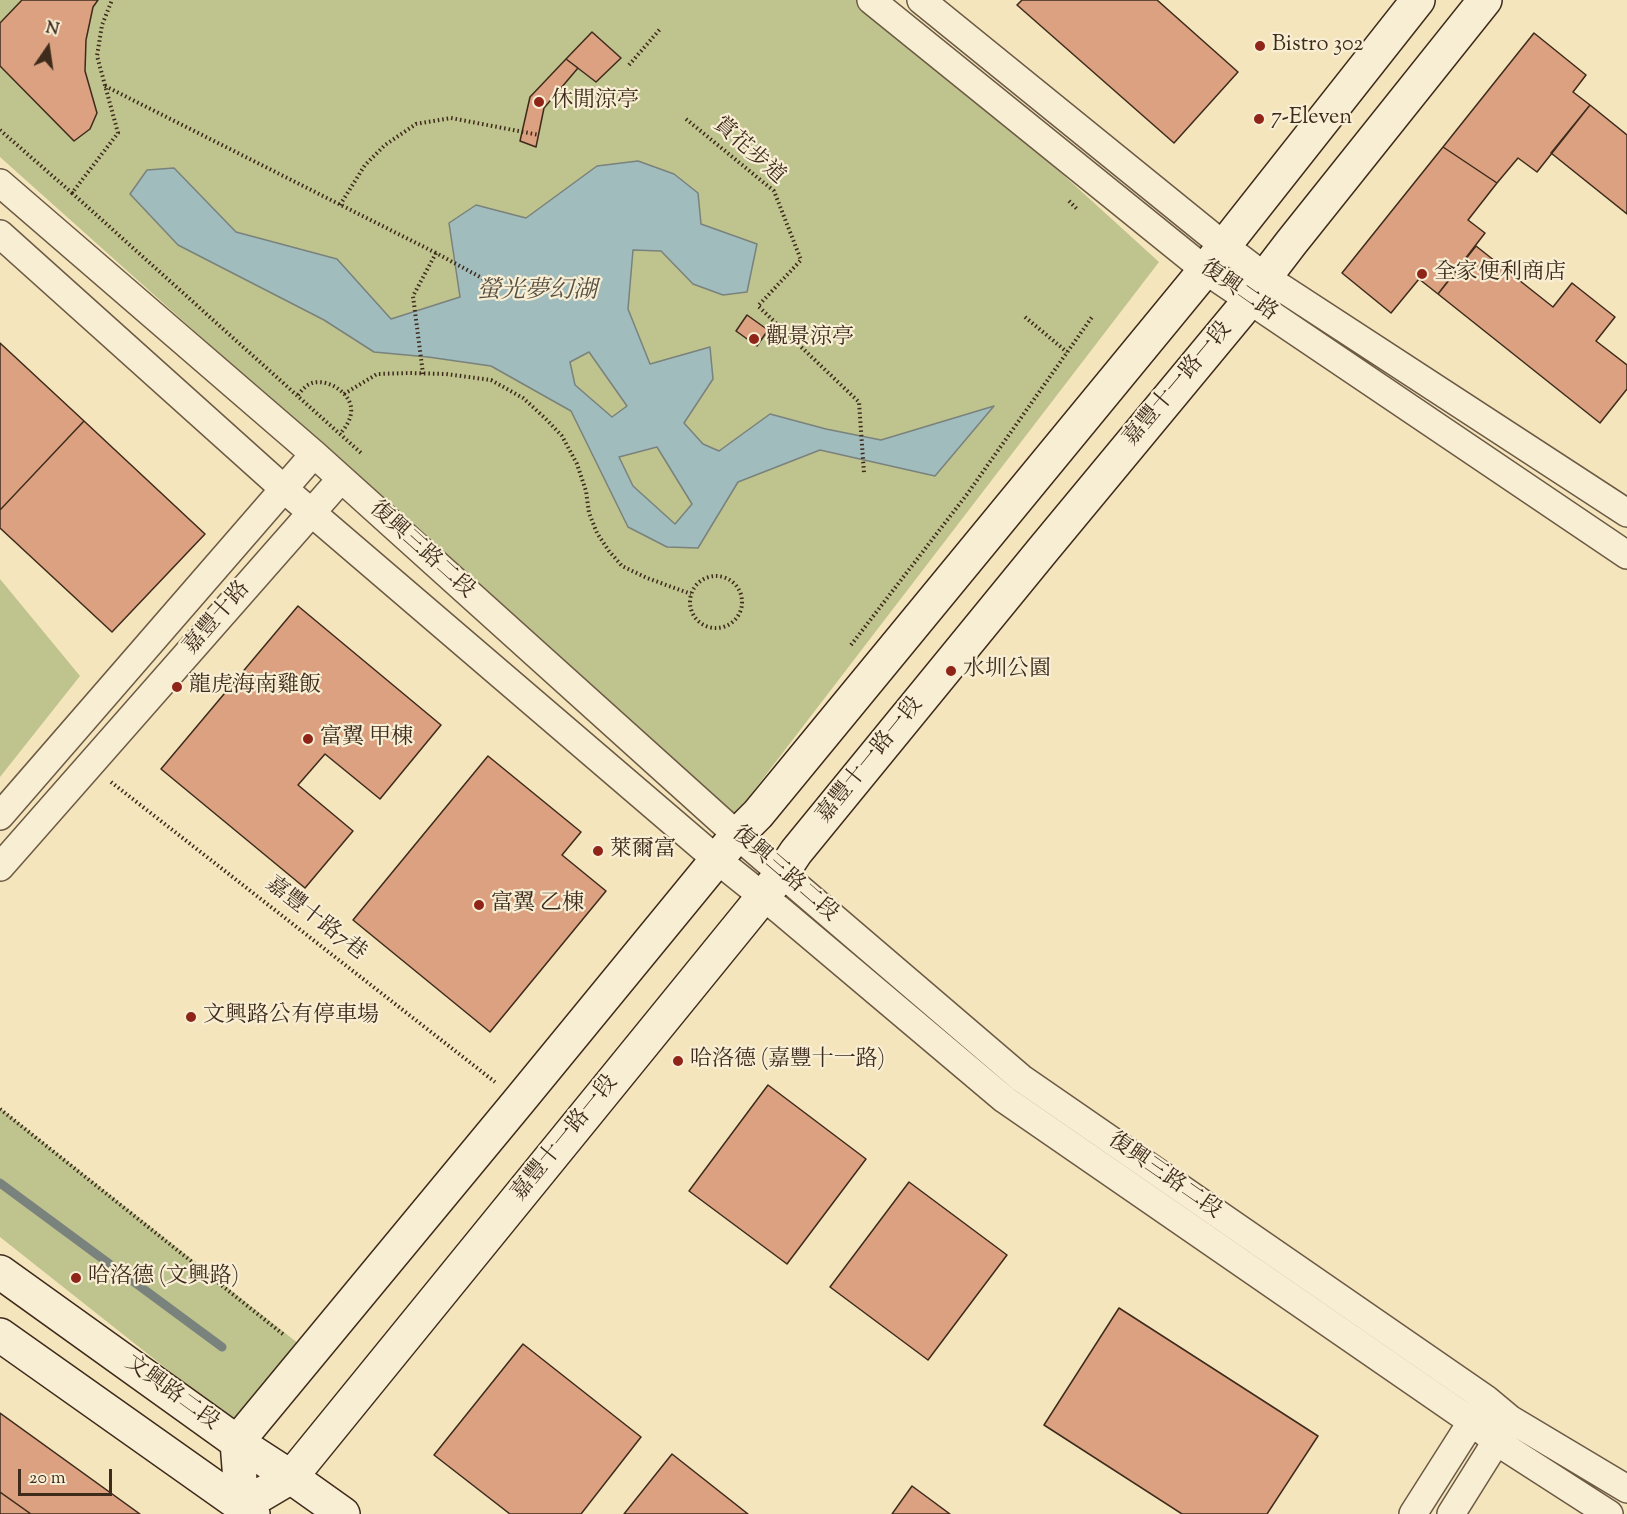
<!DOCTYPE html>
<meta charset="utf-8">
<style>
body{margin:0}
#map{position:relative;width:1627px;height:1514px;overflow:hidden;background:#f4e5bd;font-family:"Sorts Mill Goudy",serif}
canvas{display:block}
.north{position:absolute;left:18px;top:18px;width:60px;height:60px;-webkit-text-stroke:4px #f8eed4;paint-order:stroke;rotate:13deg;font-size:16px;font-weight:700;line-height:24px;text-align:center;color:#3e2b1c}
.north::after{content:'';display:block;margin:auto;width:21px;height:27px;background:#3e2b1c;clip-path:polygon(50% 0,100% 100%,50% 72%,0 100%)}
.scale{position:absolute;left:18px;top:1469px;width:94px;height:27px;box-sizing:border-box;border:3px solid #3e2b1c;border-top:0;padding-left:8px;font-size:18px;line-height:21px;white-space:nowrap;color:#3e2b1c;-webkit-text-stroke:4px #f8eed4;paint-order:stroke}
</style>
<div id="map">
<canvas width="1627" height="1514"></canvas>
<div class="north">N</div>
<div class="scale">20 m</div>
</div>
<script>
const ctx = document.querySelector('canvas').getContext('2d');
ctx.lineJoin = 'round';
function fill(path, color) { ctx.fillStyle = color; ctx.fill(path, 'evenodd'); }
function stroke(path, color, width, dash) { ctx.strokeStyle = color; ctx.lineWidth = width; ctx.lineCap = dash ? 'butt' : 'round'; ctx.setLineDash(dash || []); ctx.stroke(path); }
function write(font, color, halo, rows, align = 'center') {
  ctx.font = font + ' "Sorts Mill Goudy","Noto Serif TC",serif'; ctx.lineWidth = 4.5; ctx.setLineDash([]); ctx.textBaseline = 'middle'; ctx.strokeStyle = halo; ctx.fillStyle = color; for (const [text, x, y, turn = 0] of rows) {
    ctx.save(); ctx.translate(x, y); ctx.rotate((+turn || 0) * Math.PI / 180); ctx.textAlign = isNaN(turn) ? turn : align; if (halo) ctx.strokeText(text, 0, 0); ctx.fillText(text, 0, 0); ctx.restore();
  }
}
const green = new Path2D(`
 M 0,0 L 871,0 L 1159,262 L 735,815 L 0,157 Z
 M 0,579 L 80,676 L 0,777 Z
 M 0,1108 L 299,1344 L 235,1423 L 0,1237 Z`);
const water = new Path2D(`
 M 638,161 L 674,174 L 698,193 L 701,224 L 757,244 L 747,292 L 723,295 L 693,284 L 661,251 L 633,250 L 628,309 L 650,364 L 710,347 L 713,379 L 684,423 L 703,444 L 719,451 L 770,414 L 826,429 L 881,440 L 994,406 L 935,476 L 820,450 L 738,482 L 698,548 L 667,547 L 628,527 L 571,411 L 491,366 L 428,357 L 374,352 L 324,320 L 178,245 L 130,194 L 147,170 L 174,168 L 236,232 L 337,259 L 391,319 L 460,297 L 449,223 L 476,205 L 526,218 L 597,166 ZM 589,352 L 627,406 L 612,417 L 575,385 L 570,362 ZM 657,447 L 692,504 L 675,524 L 633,486 L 619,457 Z`);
const stream = new Path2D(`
 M 0,1183 L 222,1347`);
const building = new Path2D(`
 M 22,0 L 98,0 L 93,7 L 86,40 L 85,71 L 97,113 L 90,129 L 74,141 L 0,66 L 0,23 Z
 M 1022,0 L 1157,0 L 1238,72 L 1174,143 L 1017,5 Z
 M 592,32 L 621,58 L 596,82 L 566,59 Z
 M 1534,33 L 1586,75 L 1573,92 L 1590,105 L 1537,172 L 1518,158 L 1497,183 L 1443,147 Z
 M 566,59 L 578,68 L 544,108 L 536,147 L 520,141 L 530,97 Z
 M 1590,105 L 1627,135 L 1627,214 L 1551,153 Z
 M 1443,147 L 1497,183 L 1468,220 L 1485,233 L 1438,294 L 1419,279 L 1391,313 L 1342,273 Z
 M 1476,246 L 1553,307 L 1572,283 L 1615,317 L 1596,341 L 1627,365 L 1627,389 L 1600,423 L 1438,294 Z
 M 747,315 L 768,330 L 757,346 L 736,331 Z
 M 0,343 L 84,421 L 0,510 Z
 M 84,421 L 205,534 L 112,632 L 0,528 L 0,510 Z
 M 298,606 L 441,725 L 380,799 L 325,754 L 298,785 L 353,831 L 305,888 L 161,769 Z
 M 488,756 L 581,832 L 562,855 L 606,891 L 490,1032 L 353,920 Z
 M 768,1085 L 866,1159 L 787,1264 L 689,1191 Z
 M 909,1182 L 1007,1255 L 928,1360 L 830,1287 Z
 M 1119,1308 L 1318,1436 L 1267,1514 L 1182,1514 L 1044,1425 Z
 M 523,1344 L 641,1437 L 581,1514 L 510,1514 L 434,1455 Z
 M 0,1413 L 140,1514 L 31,1514 L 0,1492 Z
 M 672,1454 L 748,1514 L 624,1514 Z
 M 912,1486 L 950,1514 L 892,1514 Z
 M 0,1492 L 31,1514 L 0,1514 Z`);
const path = new Path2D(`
 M 629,65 L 661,28
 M 105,86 L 436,253
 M 686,119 L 774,191 L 801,260 L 758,306 L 859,402 L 864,473
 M 0,130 L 72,193 L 118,133 L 97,56 L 102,25 L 112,0
 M 72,193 L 361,453
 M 1069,201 L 1077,209
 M 340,205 L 365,165 L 385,145 L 416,124 L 451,118 L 539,135
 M 1025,317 L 1067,352
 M 423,374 L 413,296 L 436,253 L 493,284
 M 344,394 L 377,374 L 410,373 L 446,374 L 491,380 L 523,398 L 545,418 L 562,436 L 577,464 L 586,491 L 589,513 L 597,533 L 609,551 L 622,566 L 647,578 L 691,594
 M 298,395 C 302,390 306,385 312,383 C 329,378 354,395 351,413 C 350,421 345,428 340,434
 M690 602a26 26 0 1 1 52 0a26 26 0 1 1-52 0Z
 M 851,645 L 968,493 L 1092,317
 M 111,782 L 495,1082
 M 0,1109 L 284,1335`);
const street = new Path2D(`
 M 871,0 L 1205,270 L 1627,555
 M 921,0 L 1223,245 L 1265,277 L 1627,513
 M 0,183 L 314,454 L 737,835 L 1021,1078 L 1486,1399 L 1510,1419 L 1627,1489
 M 0,234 L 284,489 L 716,859 L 781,911 L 1004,1099 L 1472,1422 L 1497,1442 L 1609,1514
 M 0,816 L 314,454
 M 0,867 L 341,479
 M 1413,1514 L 1481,1407
 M 1451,1514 L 1506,1426`);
const secondary = new Path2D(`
 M 0,1272 L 237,1442 L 291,1477 L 343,1514
 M 0,1335 L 253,1514
 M 242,1506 L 291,1477 L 744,920 L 782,873 L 796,852 L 1042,551 L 1249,301 L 1265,277 L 1291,243 L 1485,0
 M 242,1506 L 237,1442 L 519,1101 L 737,835 L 758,814 L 1205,270 L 1418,0`);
const markers = [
 [1260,46,6,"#8f2418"],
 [539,102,6,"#8f2418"],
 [1259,119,6,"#8f2418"],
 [1422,274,6,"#8f2418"],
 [754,339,6,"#8f2418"],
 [951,671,6,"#8f2418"],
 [177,687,6,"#8f2418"],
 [308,739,6,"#8f2418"],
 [598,851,6,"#8f2418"],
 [479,905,6,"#8f2418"],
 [191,1017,6,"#8f2418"],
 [678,1061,6,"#8f2418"],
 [76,1278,6,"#8f2418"]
];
const poiNames = [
 ["Bistro 302",1272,46],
 ["休閒涼亭",551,102],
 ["7-Eleven",1271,119],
 ["全家便利商店",1434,274],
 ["觀景涼亭",766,339],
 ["水圳公園",963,671],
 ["龍虎海南雞飯",189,687],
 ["富翼 甲棟",320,739],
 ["萊爾富",610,851],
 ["富翼 乙棟",491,905],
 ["文興路公有停車場",203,1017],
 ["哈洛德 (嘉豐十一路)",690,1061],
 ["哈洛德 (文興路)",88,1278]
];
const streetNames = [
 ["賞花步道",748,152,42],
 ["復興二路",1238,292,35],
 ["嘉豐十一路一段",1179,385,-50],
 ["復興三路二段",421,551,42],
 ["嘉豐十路",218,619,-49],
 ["嘉豐十一路一段",871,761,-51],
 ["復興三路二段",784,875,41],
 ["嘉豐十路7巷",315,920,38],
 ["嘉豐十一路一段",566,1139,-51],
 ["復興三路二段",1164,1177,35],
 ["文興路二段",171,1394,36]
];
const waterNames = [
 ["螢光夢幻湖",537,293]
];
fill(green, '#bfc38e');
fill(water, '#a1bcbc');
stroke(water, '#79827c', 1.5);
stroke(stream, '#79827c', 9);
fill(building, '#dba180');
stroke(building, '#3e2b1c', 1.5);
stroke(street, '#6c5a44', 30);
stroke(secondary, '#3e2b1c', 36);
stroke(path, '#3e2b1c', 4, [1.5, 3]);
stroke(street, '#f8eed4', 27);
stroke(secondary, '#f8eed4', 33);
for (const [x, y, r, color] of markers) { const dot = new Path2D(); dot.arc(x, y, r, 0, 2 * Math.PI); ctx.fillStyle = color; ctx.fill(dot); stroke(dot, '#f8eed4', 2); }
write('22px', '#3e2b1c', '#f8eed4', poiNames, 'left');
write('22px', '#3e2b1c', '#f8eed4', streetNames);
write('italic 24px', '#574f44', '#f8eed4', waterNames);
</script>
